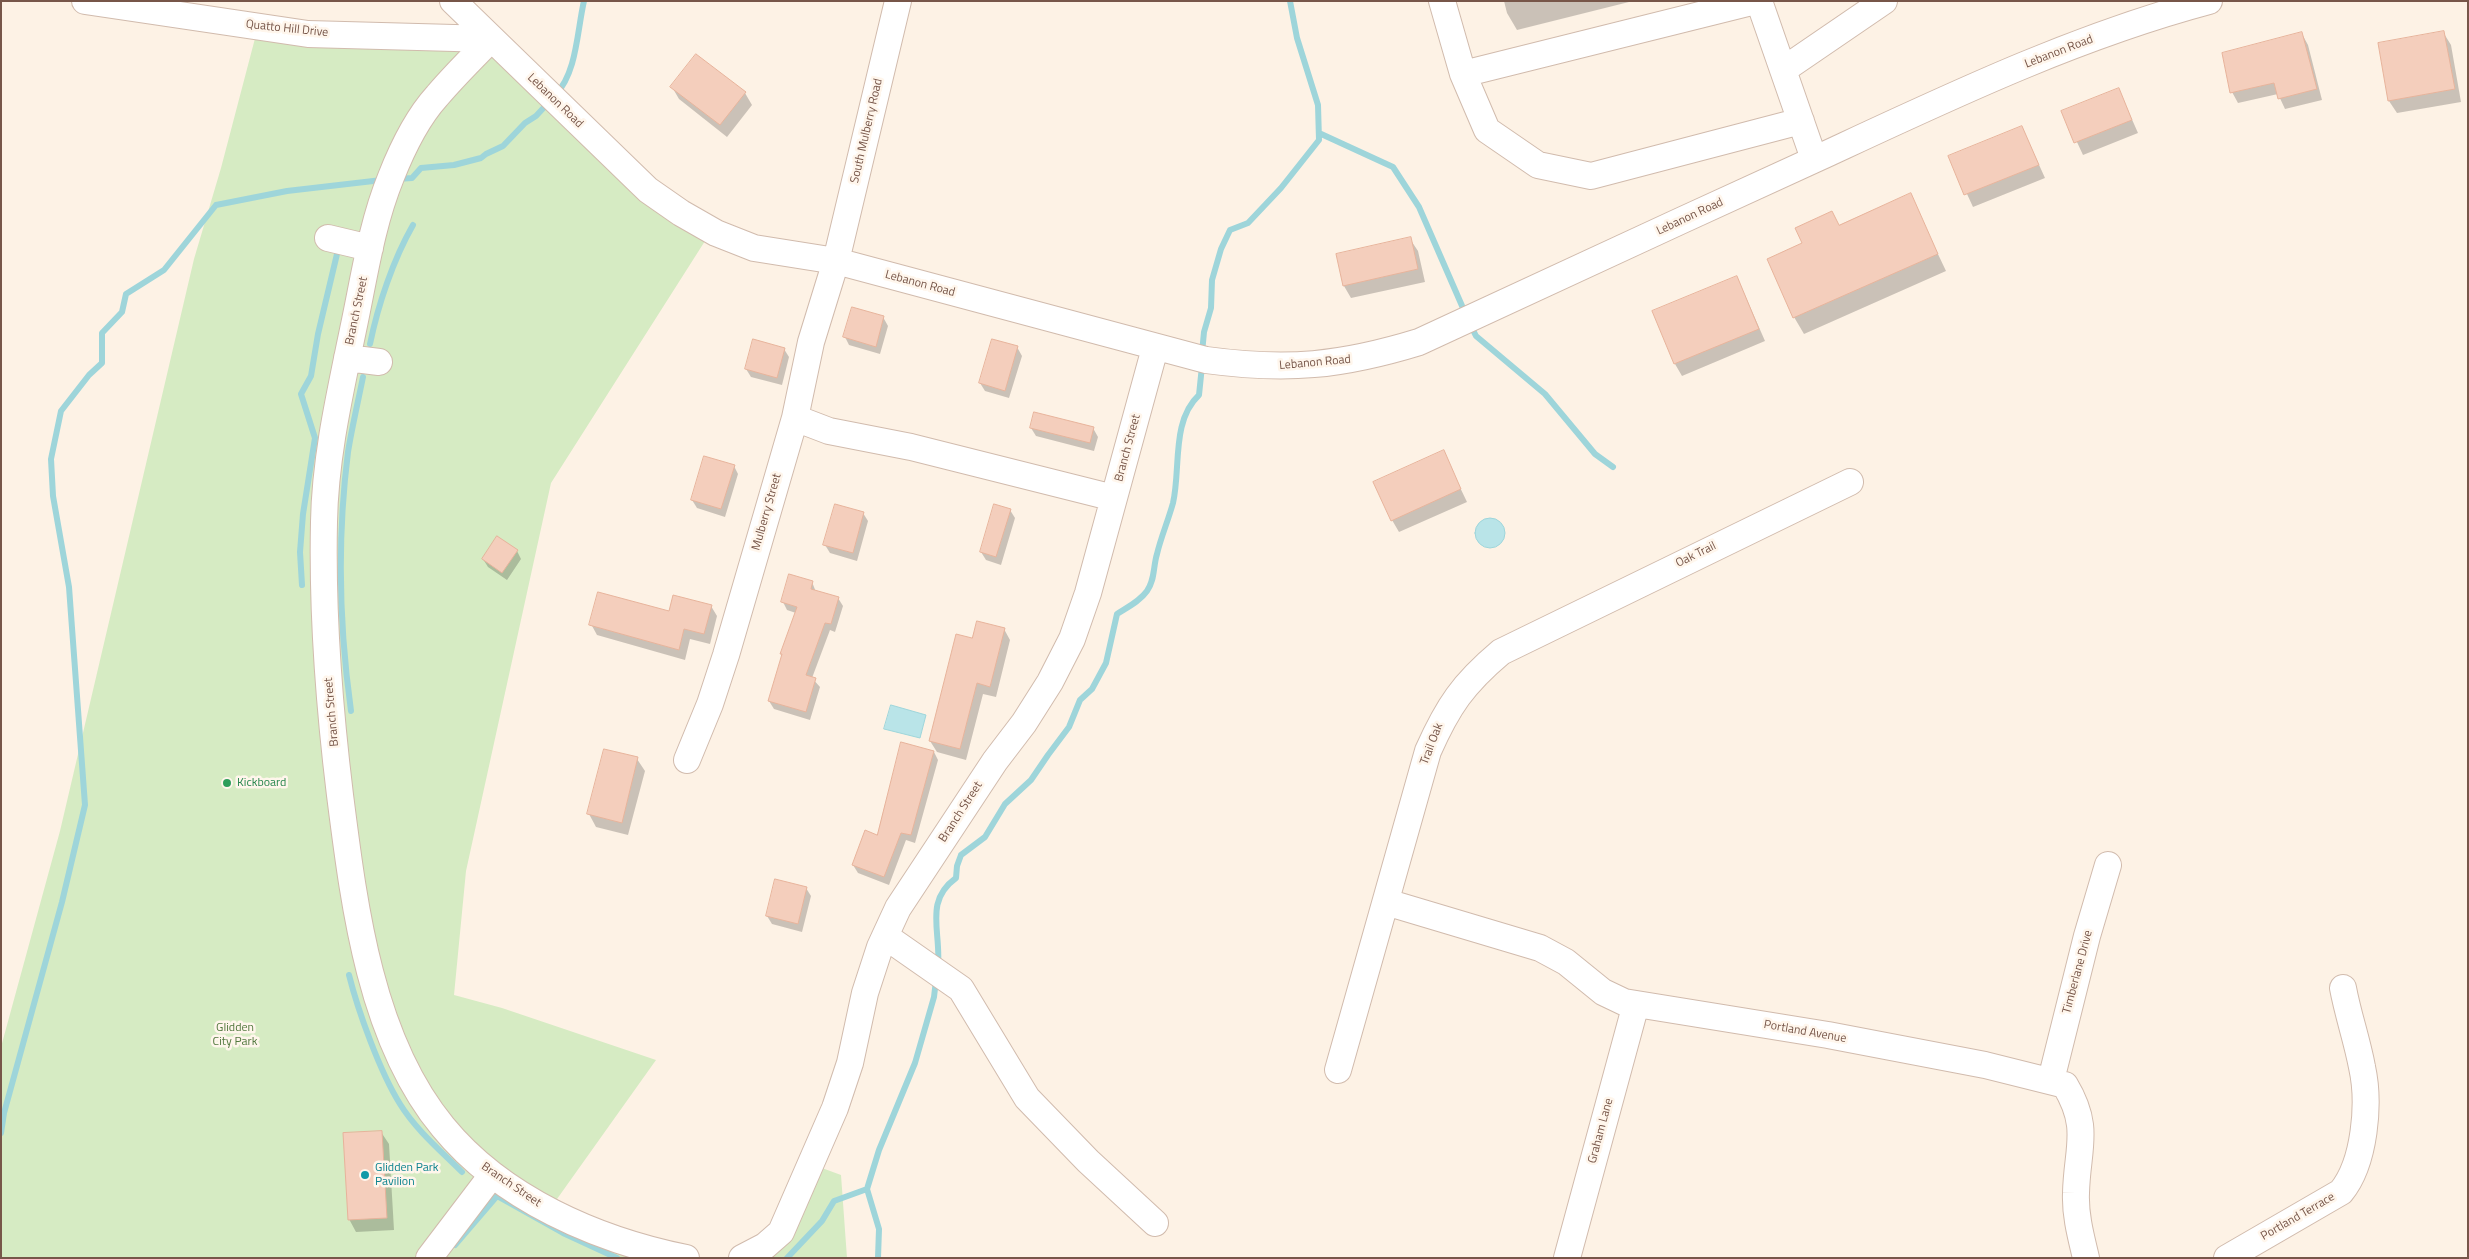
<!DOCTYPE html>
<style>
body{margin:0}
#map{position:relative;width:2469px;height:1259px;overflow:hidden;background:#fdf2e5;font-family:"Titillium Web",sans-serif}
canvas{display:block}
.frame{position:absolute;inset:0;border:2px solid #775649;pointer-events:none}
</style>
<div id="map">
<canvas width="2469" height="1259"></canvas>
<div class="frame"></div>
</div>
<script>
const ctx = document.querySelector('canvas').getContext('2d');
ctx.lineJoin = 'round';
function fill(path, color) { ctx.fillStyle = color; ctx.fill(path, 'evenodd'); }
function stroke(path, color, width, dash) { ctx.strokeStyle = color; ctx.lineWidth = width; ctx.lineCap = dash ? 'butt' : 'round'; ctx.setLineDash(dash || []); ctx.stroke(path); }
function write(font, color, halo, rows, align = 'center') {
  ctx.font = font + ' "Titillium Web",sans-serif'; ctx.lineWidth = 5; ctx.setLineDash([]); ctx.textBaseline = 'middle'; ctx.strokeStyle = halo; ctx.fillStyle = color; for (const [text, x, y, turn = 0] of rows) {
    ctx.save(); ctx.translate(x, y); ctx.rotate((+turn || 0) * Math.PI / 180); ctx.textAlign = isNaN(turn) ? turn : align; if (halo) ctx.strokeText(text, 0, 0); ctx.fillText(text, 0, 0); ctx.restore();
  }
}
const green = new Path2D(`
 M 258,27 L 491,39 L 712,230 L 551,483 L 466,871 L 454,995 L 502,1008 L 656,1060 L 557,1199 L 618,1240 L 704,1258 L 1,1258 L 1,1047 L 60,831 L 194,259 L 221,168 Z
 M 811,1164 L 841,1175 L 847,1258 L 733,1258 L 765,1246 Z`);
const water = new Path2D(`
 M1475 533a15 15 0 1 1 30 0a15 15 0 1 1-30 0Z
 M 891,705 L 926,715 L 920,738 L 884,729 Z`);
const shadow = new Path2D(`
 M 1504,1 L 1633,1 L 1517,30 L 1507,13 Z
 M 2443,32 L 2451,45 L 2461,102 L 2397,113 L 2389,101 L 2379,44 Z
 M 2302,34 L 2308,45 L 2322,100 L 2285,109 L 2278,94 L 2238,103 L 2232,92 Z
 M 672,87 L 745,93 L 752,105 L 727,137 L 679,99 Z
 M 2119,90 L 2138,133 L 2083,155 L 2063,112 Z
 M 2022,127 L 2045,178 L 1973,207 L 1950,157 Z
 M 1910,195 L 1946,271 L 1804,334 L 1794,317 L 1840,226 Z
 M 1410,239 L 1418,251 L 1425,282 L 1351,298 L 1344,286 L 1337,255 Z
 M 1737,277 L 1765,341 L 1682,376 L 1675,364 Z
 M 883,317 L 888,326 L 880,354 L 849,345 L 845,337 Z
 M 1017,347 L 1022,356 L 1009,398 L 985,391 L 980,383 Z
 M 784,349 L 789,357 L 782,385 L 751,377 L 746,369 Z
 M 1031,428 L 1093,428 L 1098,437 L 1094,451 L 1036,436 Z
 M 1443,452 L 1467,502 L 1399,532 L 1392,520 Z
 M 734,466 L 738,474 L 725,517 L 697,508 L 692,500 Z
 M 1010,510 L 1015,518 L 1001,565 L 986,560 L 981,552 Z
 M 863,513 L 868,521 L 857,561 L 830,553 L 825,545 Z
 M 517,551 L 521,559 L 507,580 L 488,567 L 483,559 Z
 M 812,582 L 816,592 L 838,598 L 843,606 L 835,632 L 830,630 L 812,678 L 820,687 L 810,720 L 774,709 L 769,701 L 782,656 L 781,653 L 796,613 L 787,610 L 783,602 Z
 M 711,606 L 717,616 L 710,644 L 690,639 L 685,660 L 597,635 L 591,624 Z
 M 1004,629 L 1010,640 L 996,697 L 983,694 L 966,760 L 937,752 L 930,741 L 973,639 Z
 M 934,752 L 938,760 L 915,843 L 906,840 L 889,885 L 858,873 L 853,865 L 878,836 Z
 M 637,759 L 645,771 L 628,835 L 596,827 L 589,814 Z
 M 806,888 L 811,896 L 802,932 L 772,924 L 767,916 Z
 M 381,1132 L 389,1144 L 394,1230 L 356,1232 L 349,1219 Z`);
const stream = new Path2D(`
 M 556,94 C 577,72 577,31 584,1
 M 1319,133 L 1393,167 L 1419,207 L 1466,315
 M 397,179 L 412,178 L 421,168 L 454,165 L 481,158 L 486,154 L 503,146 L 525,123 L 536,116 L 549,102
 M 1470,324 L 1476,336 L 1545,394 L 1595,454 L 1613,467
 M 370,344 C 378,305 393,260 413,225
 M 1202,353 L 1204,332 L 1211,308 L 1212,280 L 1221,249 L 1230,230 L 1248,223 L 1281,188 L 1319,140 L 1318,105 L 1297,38 L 1290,1
 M 302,585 L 300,552 L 303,514 L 315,438 L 301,394 L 311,376 L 318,334 L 337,254
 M 351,711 C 339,625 337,539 348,452 C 352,427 358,402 363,377
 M 938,965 C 941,931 924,901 956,878 L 957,866 L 961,855 L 985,837 L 1005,804 L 1031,780 L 1048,755 L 1069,727 L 1080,700 L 1092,689 L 1106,663 L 1117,614 C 1128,607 1140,601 1147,591 C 1155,580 1153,567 1157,554 C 1161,537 1168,521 1173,503 C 1181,469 1171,421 1199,395 L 1202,366
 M 349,975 C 358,1011 380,1072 400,1104 C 416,1130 441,1151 462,1172
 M 1,1133 L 4,1113 L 62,902 L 85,805 L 69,587 L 53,496 L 51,459 L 61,411 L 89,375 L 102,363 L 102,333 L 122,312 L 126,294 L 164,270 L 216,205 L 287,191 L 382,180
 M 455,1245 L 497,1196 L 563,1233 L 617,1258
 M 787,1258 L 822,1221 L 834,1201 L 867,1189
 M 878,1258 L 879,1229 L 867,1189 L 879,1150 L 915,1063 L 934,997 L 936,980`);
const building = new Path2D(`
 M 2444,31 L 2455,89 L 2388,101 L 2378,43 Z
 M 2302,32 L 2317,89 L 2278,99 L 2274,83 L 2230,93 L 2222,53 Z
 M 696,54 L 746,92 L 720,125 L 670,87 Z
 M 2119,88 L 2132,120 L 2074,143 L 2061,111 Z
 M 2022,126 L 2039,165 L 1964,195 L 1948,156 Z
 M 1911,193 L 1938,254 L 1793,318 L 1767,259 L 1802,243 L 1795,228 L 1832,211 L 1839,225 Z
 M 1411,237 L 1418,269 L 1343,286 L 1336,254 Z
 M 1737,276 L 1759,329 L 1674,364 L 1652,311 Z
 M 852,307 L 884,316 L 876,347 L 843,337 Z
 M 753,339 L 785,348 L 777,378 L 745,369 Z
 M 992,339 L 1018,346 L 1005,391 L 979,383 Z
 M 1034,412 L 1094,427 L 1090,443 L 1030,428 Z
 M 1444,450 L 1461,489 L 1391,521 L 1373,482 Z
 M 704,456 L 735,465 L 721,509 L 691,500 Z
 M 835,504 L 864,512 L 853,553 L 823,545 Z
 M 994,504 L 1011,509 L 996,557 L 980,552 Z
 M 497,536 L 518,550 L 502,573 L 482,559 Z
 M 789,574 L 813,581 L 811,589 L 839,597 L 831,624 L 825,623 L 806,675 L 816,678 L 806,712 L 768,701 L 782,654 L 780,654 L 797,607 L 781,602 Z
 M 598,592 L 669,611 L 673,595 L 712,605 L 704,634 L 684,629 L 679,650 L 589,625 Z
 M 977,621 L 1005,628 L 990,687 L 977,683 L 960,749 L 929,741 L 956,634 L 972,638 Z
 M 901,742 L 934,751 L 911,835 L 901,833 L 884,877 L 852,865 L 865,830 L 877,835 Z
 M 604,749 L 638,757 L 622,823 L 587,814 Z
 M 775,879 L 807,887 L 798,924 L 766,916 Z
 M 382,1131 L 387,1218 L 348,1220 L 343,1133 Z`);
const minor = new Path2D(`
 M 85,1 L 308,34 L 491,39
 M 453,1 L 648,190 L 681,213 L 716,233 L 754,248 L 836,261 L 1206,360 C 1287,371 1341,366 1419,342 C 1553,280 1686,218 1820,157 C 1947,98 2074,37 2209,1
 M 1442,1 L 1463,74 L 1756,1
 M 1759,1 L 1814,159
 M 491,39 C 473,57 454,76 437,96 C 417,118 402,149 391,177 C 371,226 364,279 353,330 C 340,393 325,458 324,522 C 322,613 329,705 340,795 C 354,905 370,1039 443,1127 C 502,1199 597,1240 686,1258
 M 1783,70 L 1884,1
 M 1463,74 L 1487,130 L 1538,165 L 1591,176 L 1801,121
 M 328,238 L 370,248
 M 347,358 L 379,362
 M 795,418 L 829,431 L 911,447 L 1114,498
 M 687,760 L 710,704 L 726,655 L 795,418 L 811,342 L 836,261 L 898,1
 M 1386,902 L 1540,948 L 1566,962 L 1603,992 L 1624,1002 L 1828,1035 L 1985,1065 L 2065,1085 C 2091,1128 2077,1148 2076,1193 C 2075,1215 2081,1237 2086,1258
 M 885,936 L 961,989 L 1027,1098 L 1088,1161 L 1155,1223
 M 1338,1070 L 1428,751 C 1448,706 1463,684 1501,652 L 1850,482
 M 2051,1080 L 2087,936 L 2108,865
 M 429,1258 L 492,1175
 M 742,1258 L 765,1246 L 781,1232 L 835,1108 L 850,1063 L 865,993 L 880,947 L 898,908 L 995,761 L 1024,723 L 1050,682 L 1072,639 L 1088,593 L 1155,348
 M 1567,1258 L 1636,1004
 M 2227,1258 L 2341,1192 C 2365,1163 2370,1103 2362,1067 C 2357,1040 2348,1015 2343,988`);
const markers = [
 [227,783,5,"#2e9e5b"],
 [365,1175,5,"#0f9aa8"]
];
const streetNames = [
 ["Quatto Hill Drive",287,29,6],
 ["Lebanon Road",2059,52,-21],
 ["Lebanon Road",555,101,44],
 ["South Mulberry Road",867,131,-77],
 ["Lebanon Road",1690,217,-25],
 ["Lebanon Road",920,284,15],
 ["Branch Street",357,311,-78],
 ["Lebanon Road",1315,363,-5],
 ["Branch Street",1128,448,-75],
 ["Mulberry Street",767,512,-74],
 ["Oak Trail",1696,555,-26],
 ["Branch Street",332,712,-95],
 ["Trail Oak",1432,744,-69],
 ["Branch Street",961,812,-57],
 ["Timberlane Drive",2078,972,-75],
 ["Portland Avenue",1805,1032,10],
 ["Graham Lane",1601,1131,-75],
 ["Branch Street",511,1185,34],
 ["Portland Terrace",2298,1217,-30]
];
const leisureNames = [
 ["Kickboard",237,783]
];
const parkNames = [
 ["Glidden",235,1028],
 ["City Park",235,1042]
];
const cultureNames = [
 ["Glidden Park",375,1168],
 ["Pavilion",375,1182]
];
fill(green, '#d6ebc3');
fill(water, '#b9e4e8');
stroke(water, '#9ed5da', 1);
fill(shadow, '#0003');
stroke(stream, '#9ed5da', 6);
fill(building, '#f4cebc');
stroke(building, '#e7b39b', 1);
stroke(minor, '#d1bbad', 28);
stroke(minor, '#fff', 26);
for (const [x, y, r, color] of markers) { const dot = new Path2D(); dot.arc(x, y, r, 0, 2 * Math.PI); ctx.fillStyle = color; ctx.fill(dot); stroke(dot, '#fff6ec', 2); }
write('12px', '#775649', '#fff6ec', streetNames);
write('12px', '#27864d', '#fff6ec', leisureNames, 'left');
write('12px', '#52783e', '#fff6ec', parkNames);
write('12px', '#0d838f', '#fff6ec', cultureNames, 'left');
</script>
